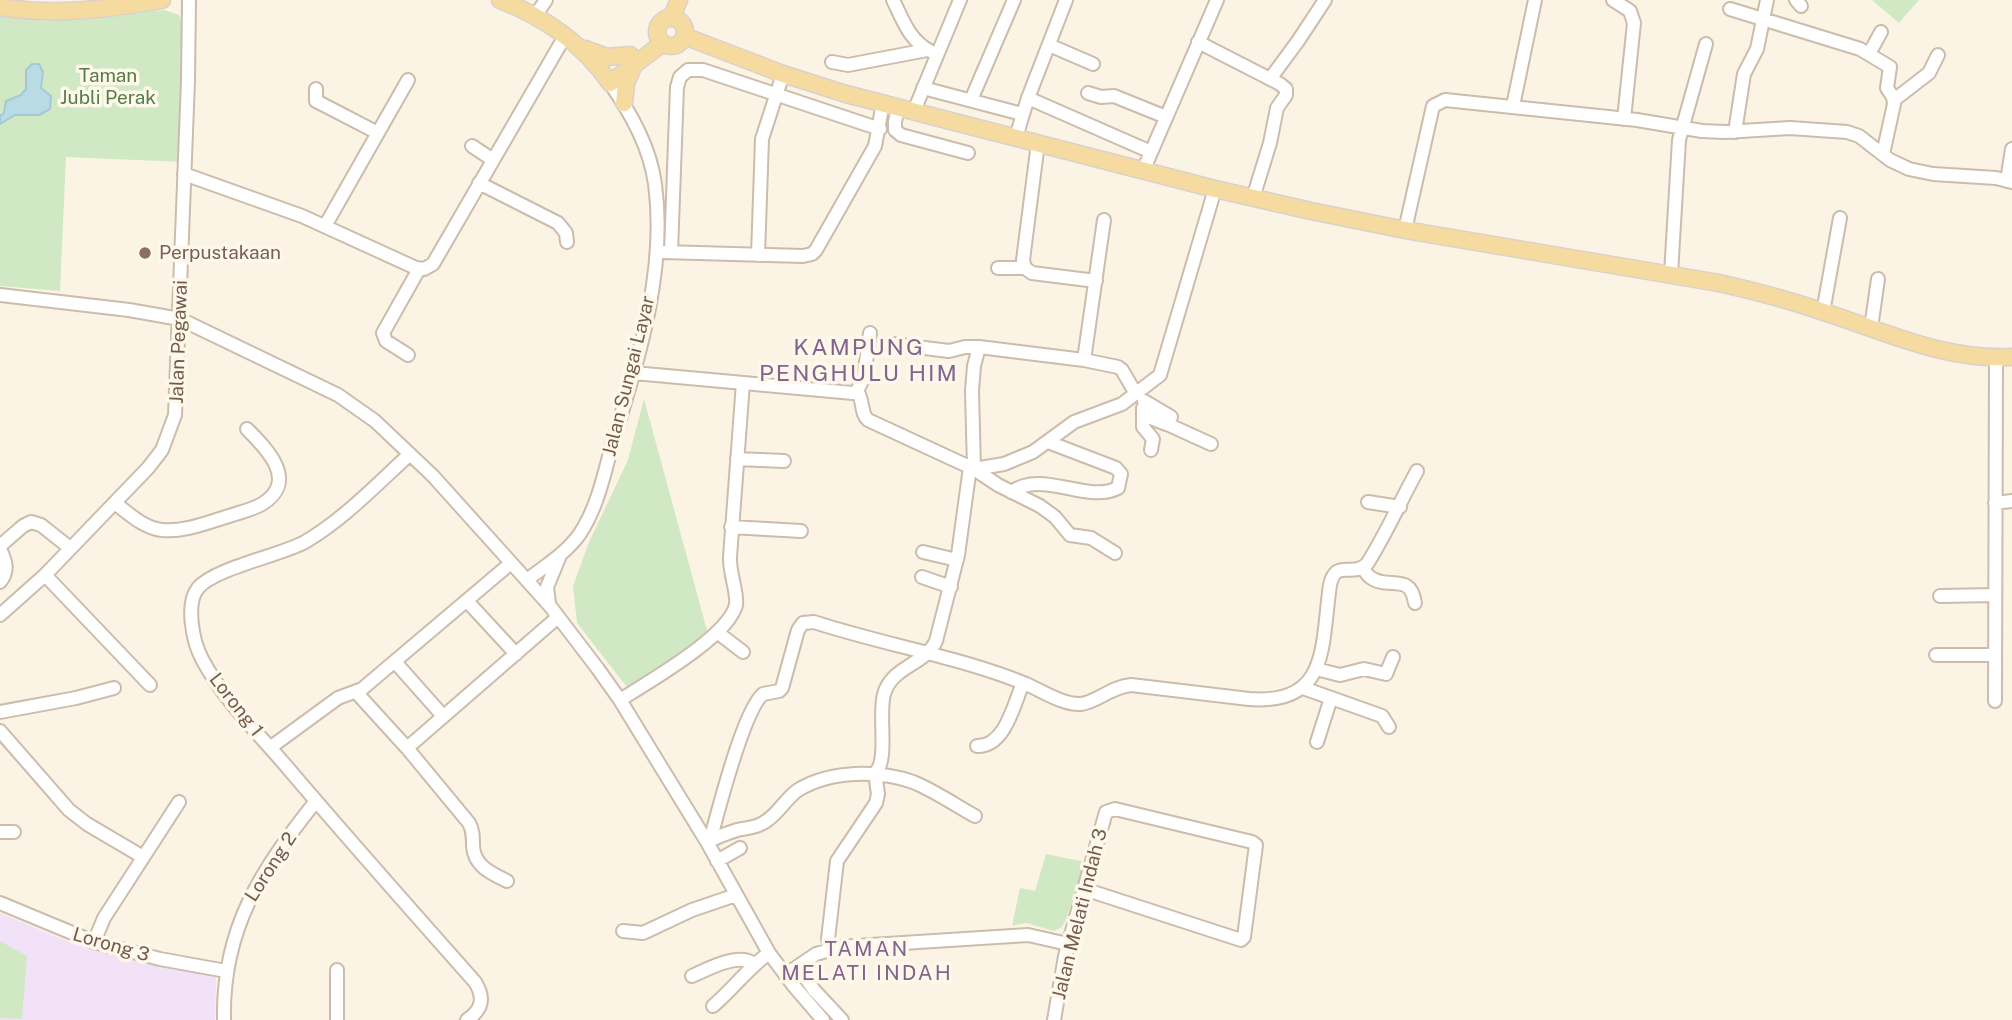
<!DOCTYPE html>
<style>
body{margin:0}
canvas{display:block;background:#fbf4e5}
</style>
<canvas width="2012" height="1020"></canvas>
<script>
const ctx = document.querySelector('canvas').getContext('2d');
ctx.lineJoin = 'round';
function fill(path, color) { ctx.fillStyle = color; ctx.fill(path, 'evenodd'); }
function stroke(path, color, width, dash) { ctx.strokeStyle = color; ctx.lineWidth = width; ctx.lineCap = dash ? 'butt' : 'round'; ctx.setLineDash(dash || []); ctx.stroke(path); }
function write(font, color, halo, rows, align = 'center') {
  ctx.font = font + ' "Public Sans",sans-serif'; ctx.lineWidth = 7; ctx.setLineDash([]); ctx.textBaseline = 'middle'; ctx.strokeStyle = halo; ctx.fillStyle = color; for (const [text, x, y, turn = 0] of rows) {
    ctx.save(); ctx.translate(x, y); ctx.rotate((+turn || 0) * Math.PI / 180); ctx.textAlign = isNaN(turn) ? turn : align; if (halo) ctx.strokeText(text, 0, 0); ctx.fillText(text, 0, 0); ctx.restore();
  }
}
const education = new Path2D(`
 M 0,913 L 74,944 L 146,964 L 216,976 L 215,1020 L 0,1020 Z`);
const green = new Path2D(`
 M 1872,0 L 1919,0 L 1899,23 Z
 M 165,10 L 179,15 L 184,29 L 183,162 L 66,157 L 60,291 L 0,286 L 0,13 L 44,21 Z
 M 644,399 L 708,634 L 630,691 L 577,623 L 573,586 L 589,542 L 628,460 Z
 M 1046,854 L 1085,862 L 1066,920 L 1062,927 L 1054,931 L 1026,923 L 1012,926 L 1020,888 L 1035,891 Z
 M 0,941 L 27,956 L 22,1019 L 0,1018 Z`);
const water = new Path2D(`
 M 32,64 L 39,64 L 43,72 L 41,88 L 51,96 L 50,109 L 39,115 L 15,115 L 0,124 L 0,116 L 4,113 L 6,101 L 21,95 L 26,89 L 26,70 Z`);
const minor = new Path2D(`
 M 893,0 C 903,20 909,40 930,51
 M 1613,0 L 1630,11 L 1634,23 L 1624,119
 M 1796,0 L 1801,6
 M 1730,9 L 1860,49 L 1890,67 L 1887,88 L 1893,97 L 1894,104 L 1883,154
 M 535,16 L 546,0
 M 1198,42 L 1280,84 L 1286,89 L 1286,95 L 1277,108 L 1270,143 L 1253,198
 M 1049,45 L 1093,64
 M 1869,54 L 1881,32
 M 832,62 L 848,65 L 927,50
 M 1270,79 L 1298,41 L 1325,0
 M 923,88 L 1022,114
 M 316,89 L 316,101 L 320,103 L 378,133
 M 1088,93 L 1101,97 L 1114,96 L 1166,117
 M 1028,98 L 1151,152
 M 971,100 L 1014,0
 M 1894,100 L 1929,73 L 1938,55
 M 1513,106 L 1535,0
 M 898,107 L 895,122 L 895,130 L 901,135 L 968,153
 M 914,111 L 960,0
 M 1735,132 L 1744,74 L 1757,49 L 1767,0
 M 1016,137 L 1028,98 L 1066,0
 M 472,146 L 493,160
 M 1143,171 L 1217,0
 M 184,174 L 302,216 L 416,268 L 424,269 L 433,264 L 565,36
 M 2007,181 L 2012,149
 M 479,183 L 558,223 L 566,233 L 567,242
 M 325,226 L 408,80
 M 1405,230 L 1433,106 L 1445,100 L 1637,120 L 1702,131 L 1725,132 L 1790,128 L 1847,132 L 1859,136 L 1890,160 L 1909,169 L 1933,174 L 1996,178 L 2012,182
 M 663,252 L 803,256 L 812,254 L 816,250 L 875,146 L 883,103
 M 671,252 L 677,87 L 680,77 L 688,70 L 703,70 L 880,129
 M 758,255 L 762,139 L 783,74
 M 998,268 L 1025,268 L 1032,273 L 1096,281
 M 1025,268 L 1023,260 L 1038,143
 M 1671,274 L 1679,140 L 1706,44
 M 0,295 L 129,310 L 180,319 L 338,395 L 375,421 L 433,476 L 550,606 L 598,669 L 620,700 L 707,842 L 769,953 L 793,985 L 823,1020
 M 1823,312 L 1840,218
 M 1871,328 L 1878,279
 M 892,344 L 949,351 L 965,347 L 979,347
 M 408,355 L 386,341 L 383,333 L 419,269
 M 1084,360 L 1104,220
 M 634,373 L 853,393 L 857,391 L 864,377 L 870,333
 M 857,391 C 864,400 860,413 868,420 L 974,469 L 998,485 L 1040,506 L 1055,517 L 1070,535 L 1091,538 L 1115,553
 M 1143,408 L 1143,427 L 1153,439 L 1151,450
 M 1143,415 L 1166,424 L 1171,417 L 1144,401
 M 1167,424 L 1211,444
 M 410,454 C 376,485 345,518 305,542 C 279,556 215,568 198,588 C 185,604 193,642 202,659 C 223,699 258,733 287,767 C 349,840 412,911 475,982 C 485,998 482,1010 467,1020
 M 737,459 L 784,461
 M 974,469 L 1004,464 L 1033,452 L 1074,422 L 1122,404 L 1160,375 L 1215,189
 M 974,469 L 972,391 L 974,366 L 979,347 L 1084,360 L 1118,367 L 1122,370 L 1136,394
 M 1011,492 C 1043,469 1086,504 1118,488 L 1121,474 L 1116,468 L 1048,442
 M 1368,502 L 1400,507
 M 115,503 C 129,514 144,528 162,530 C 184,532 206,523 226,517 C 237,513 252,510 262,504 C 299,481 267,449 247,429
 M 1995,503 L 2012,501
 M 731,527 L 801,531
 M 0,546 L 23,526 L 31,522 L 41,525 L 70,548
 M 0,549 C 6,561 9,571 0,582
 M 923,552 L 957,560
 M 1363,568 C 1365,571 1367,575 1370,577 C 1388,591 1410,571 1415,603
 M 45,575 L 150,685
 M 922,577 L 951,587
 M 527,580 C 545,566 565,554 579,535 C 597,509 604,475 612,445 C 637,362 667,273 655,184 C 650,147 631,114 610,83
 M 1940,596 L 1995,595
 M 467,601 L 516,654
 M 549,603 L 547,587 L 559,558
 M 0,615 L 45,575 L 148,468 L 162,450 L 175,415 L 188,81 L 189,0
 M 717,632 L 743,652
 M 1936,655 L 1995,655
 M 396,663 L 443,716
 M 1316,669 L 1340,675 L 1364,669 L 1386,674 L 1393,657
 M 1303,688 L 1382,716 L 1389,727
 M 356,692 L 407,748 L 469,823 C 473,830 473,837 473,846 C 474,866 491,873 507,881
 M 620,700 C 648,682 728,637 736,605 C 738,593 729,572 730,557 L 743,383
 M 1995,701 L 1996,358
 M 0,712 L 76,698 L 114,688
 M 0,731 L 69,810 L 87,824 L 143,857
 M 1317,742 L 1331,698
 M 977,746 C 1005,747 1014,704 1023,683
 M 271,747 L 338,698 L 362,689 L 511,563
 M 407,748 L 558,617
 M 875,773 C 889,761 878,714 884,694 C 892,666 925,665 936,641 L 958,555 L 970,467
 M 0,832 L 14,832
 M 710,841 C 718,812 743,711 763,694 L 779,691 L 782,688 L 798,630 L 803,623 L 814,622 C 884,645 957,656 1026,684 C 1042,691 1063,705 1081,704 C 1098,702 1110,687 1131,685 L 1249,699 C 1330,705 1321,646 1330,585 C 1336,558 1352,578 1367,564 C 1386,534 1400,502 1417,471
 M 707,842 C 717,837 727,833 737,830 C 746,828 755,828 763,823 C 777,816 785,799 798,790 C 831,770 879,770 913,782 C 935,791 955,805 975,816
 M 717,861 L 740,848
 M 0,903 L 94,942 L 160,959 L 226,971
 M 623,931 L 643,933 L 692,910 L 736,895
 M 94,942 L 104,918 L 179,802
 M 830,949 L 828,939 L 837,861 L 876,803 L 878,794 L 875,773
 M 798,967 L 814,990 L 842,1020
 M 337,970 L 337,1020
 M 785,975 L 816,954 L 840,947 L 1028,935 L 1068,944
 M 692,976 C 708,969 738,952 754,964
 M 713,1006 C 733,989 748,968 769,953
 M 224,1020 C 222,929 261,870 316,801
 M 1054,1020 L 1065,956 L 1106,812 L 1115,809 L 1252,842 L 1256,845 L 1244,937 L 1241,940 L 1084,889`);
const major = new Path2D(`
 M 500,0 C 544,17 583,44 610,83 L 663,43
 M 0,7 C 54,16 108,9 162,0
 M 671,18 L 679,0
 M657 32a14 14 0 1 1 28 0a14 14 0 1 1-28 0Z
 M 684,36 L 783,74 L 846,94 L 1215,189 L 1311,211 L 1405,230 L 1719,283 C 1755,291 1789,300 1824,312 C 1886,332 1946,361 2012,357
 M 585,49 L 607,57 L 630,55
 M 624,103 L 626,84 L 633,67`);
const markers = [
 [145,253,7,"#8d6e63"]
];
const parkNames = [
 ["Taman",108,76],
 ["Jubli Perak",108,98]
];
const educationNames = [
 ["Perpustakaan",159,253]
];
const streetNames = [
 ["Jalan Pegawai",179,342,-88],
 ["Jalan Sungai Layar",629,376,-76],
 ["Lorong 1",236,705,52],
 ["Lorong 2",271,867,-57],
 ["Jalan Melati Indah 3",1080,914,-76],
 ["Lorong 3",111,945,16]
];
const neighbourhoodNames = [
 ["TAMAN",867,950],
 ["MELATI INDAH",867,974]
];
const quarterNames = [
 ["KAMPUNG",859,348],
 ["PENGHULU HIM",859,374]
];
fill(education, '#f1e2f7');
fill(green, '#d1e8c5');
fill(water, '#bbdbe4');
stroke(water, '#a2cad5', 2);
stroke(minor, '#ccbcac', 16);
stroke(major, '#d8d1cd', 19);
stroke(minor, '#fff', 12);
stroke(major, '#f6dba1', 16);
for (const [x, y, r, color] of markers) { const dot = new Path2D(); dot.arc(x, y, r, 0, 2 * Math.PI); ctx.fillStyle = color; ctx.fill(dot); stroke(dot, '#fef8eb', 2.5); }
write('19px', '#547d47', '#fef8eb', parkNames);
write('19px', '#785e54', '#fef8eb', educationNames, 'left');
write('19px', '#735c4c', '#fef8eb', streetNames);
ctx.letterSpacing = '2px';
write('21px', '#83648f', '#fef8eb', neighbourhoodNames);
ctx.letterSpacing = '0px';
ctx.letterSpacing = '2px';
write('23px', '#83648f', '#fef8eb', quarterNames);
ctx.letterSpacing = '0px';
</script>
